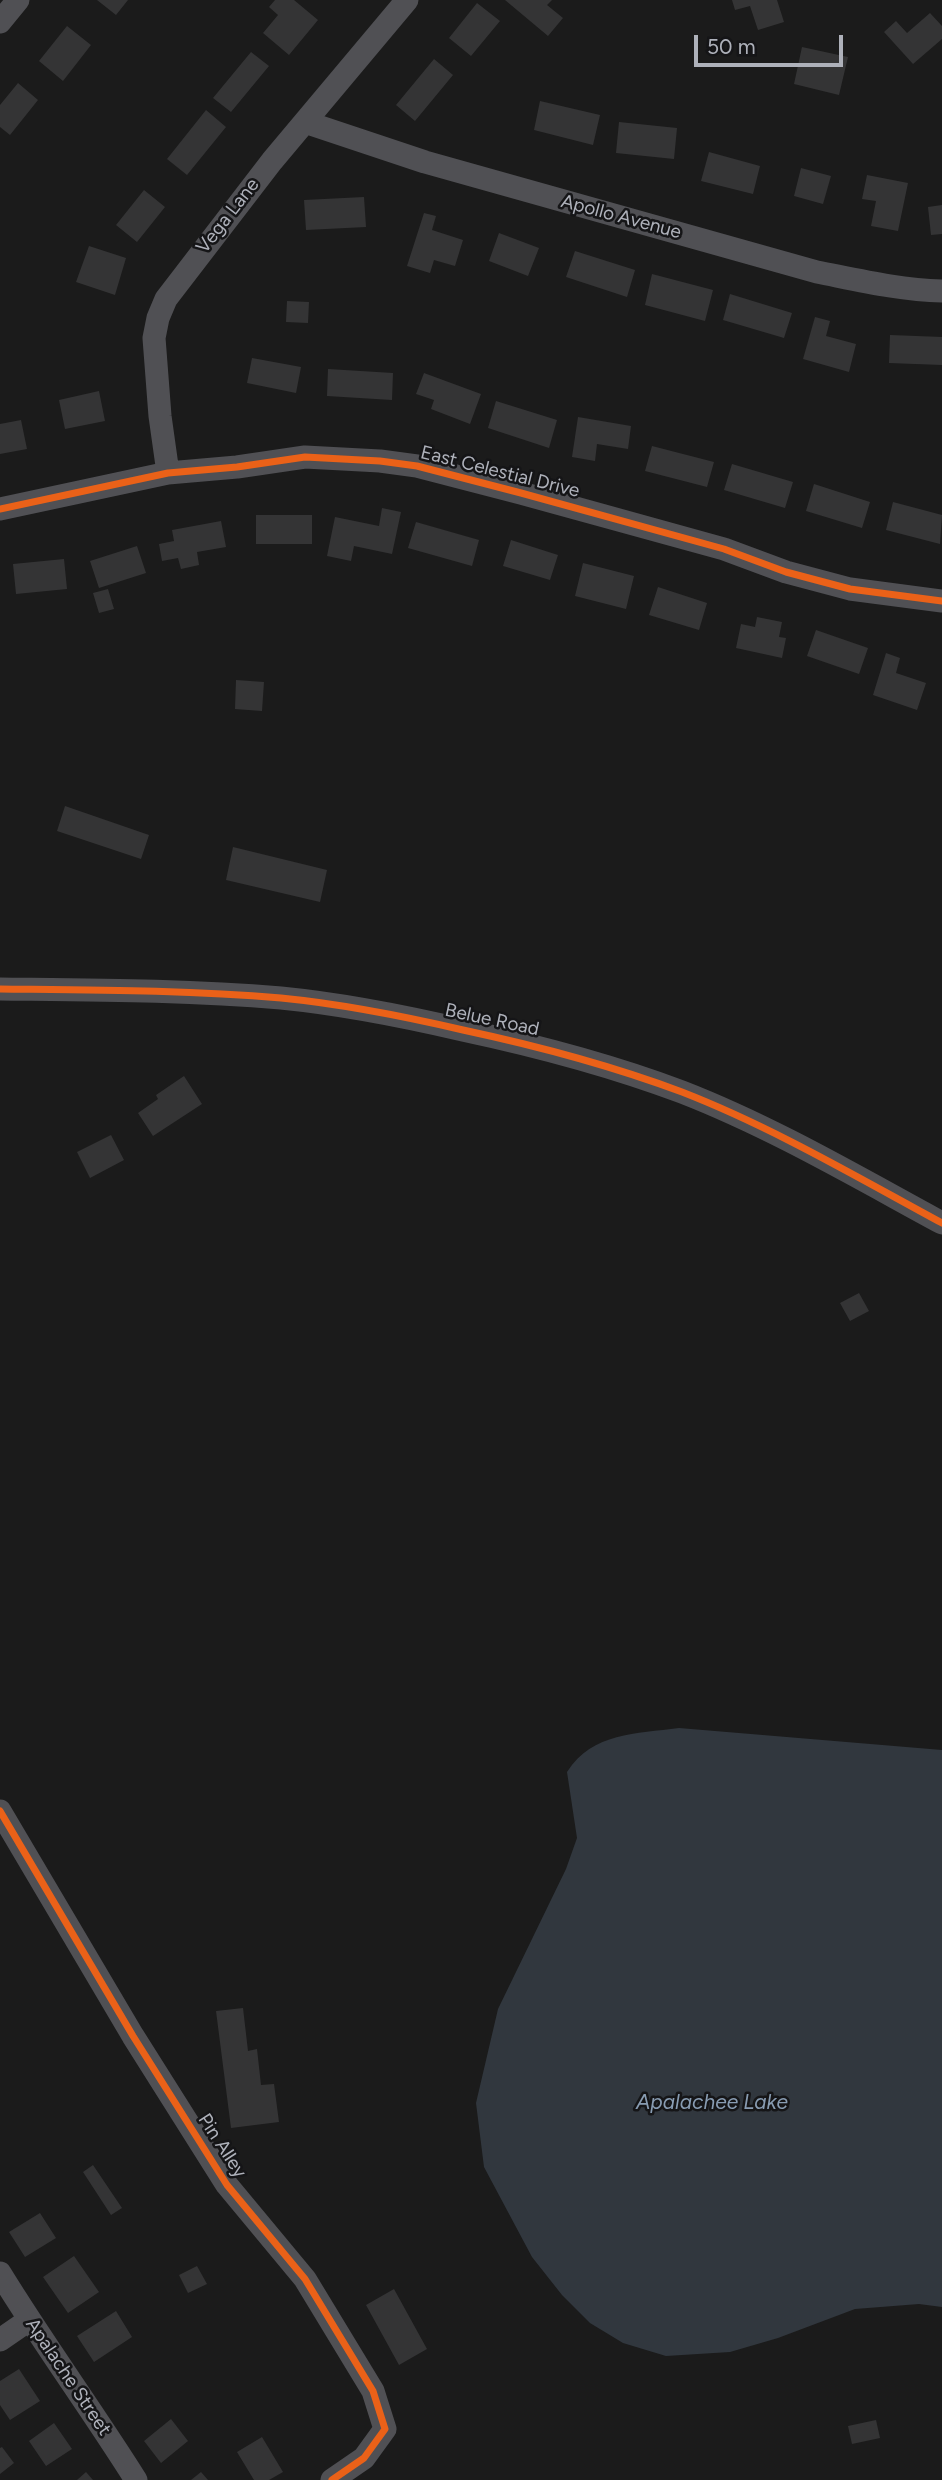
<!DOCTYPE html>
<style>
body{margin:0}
#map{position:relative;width:942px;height:2480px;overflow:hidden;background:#1b1b1b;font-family:Figtree,sans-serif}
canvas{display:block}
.scale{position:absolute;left:694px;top:35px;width:149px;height:32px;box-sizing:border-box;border:4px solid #aeb1ba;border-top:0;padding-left:9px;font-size:21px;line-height:24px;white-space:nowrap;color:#aeb1ba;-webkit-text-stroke:5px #151517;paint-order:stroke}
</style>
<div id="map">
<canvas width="942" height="2480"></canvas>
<div class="scale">50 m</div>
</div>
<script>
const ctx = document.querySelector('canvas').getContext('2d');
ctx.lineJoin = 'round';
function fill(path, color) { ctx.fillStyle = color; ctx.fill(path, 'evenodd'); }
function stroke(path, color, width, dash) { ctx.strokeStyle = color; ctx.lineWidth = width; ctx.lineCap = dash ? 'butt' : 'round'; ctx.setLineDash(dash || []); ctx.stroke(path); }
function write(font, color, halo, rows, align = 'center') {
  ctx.font = font + ' Figtree,sans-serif'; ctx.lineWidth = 5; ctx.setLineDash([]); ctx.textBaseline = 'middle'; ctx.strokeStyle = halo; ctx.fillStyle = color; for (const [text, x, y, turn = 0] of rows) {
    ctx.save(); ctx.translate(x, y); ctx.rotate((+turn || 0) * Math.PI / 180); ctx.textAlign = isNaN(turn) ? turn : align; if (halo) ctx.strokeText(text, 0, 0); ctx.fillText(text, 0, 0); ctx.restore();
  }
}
const water = new Path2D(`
 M 679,1728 L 942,1750 L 942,2307 L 919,2304 L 855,2309 L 778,2338 L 730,2352 L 666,2356 L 623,2343 L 590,2323 L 562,2295 L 532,2257 L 484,2167 L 476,2103 L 498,2009 L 566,1869 L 577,1838 L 567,1772 C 593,1732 636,1734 679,1728 Z`);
const building = new Path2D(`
 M 97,0 L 128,0 L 116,15 Z
 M 275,0 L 294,0 L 318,20 L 289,55 L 263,33 L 278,15 L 269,7 Z
 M 505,0 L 552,0 L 547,5 L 563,18 L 548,36 Z
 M 732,0 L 777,0 L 784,22 L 758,30 L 750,6 L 735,10 Z
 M 477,3 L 500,21 L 471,56 L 449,38 Z
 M 930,13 L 942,26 L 942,39 L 913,64 L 884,32 L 896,21 L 907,33 Z
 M 67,26 L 91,45 L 63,81 L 39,61 Z
 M 802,47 L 848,57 L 839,95 L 794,84 Z
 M 251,52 L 269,66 L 231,112 L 213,98 Z
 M 434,59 L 453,75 L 415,121 L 396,105 Z
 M 18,83 L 38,100 L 10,135 L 0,127 L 0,105 Z
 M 540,101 L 600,115 L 593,145 L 534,130 Z
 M 206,110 L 226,127 L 187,175 L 167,159 Z
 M 619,122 L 677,128 L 674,159 L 616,153 Z
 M 709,152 L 760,166 L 753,194 L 701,181 Z
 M 801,168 L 831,176 L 823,204 L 794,196 Z
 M 867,175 L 908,183 L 898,231 L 871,226 L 876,201 L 862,199 Z
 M 144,190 L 165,207 L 137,242 L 116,225 Z
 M 364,197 L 366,227 L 306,230 L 304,200 Z
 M 942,205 L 942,234 L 931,235 L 928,207 Z
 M 424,213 L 436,216 L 432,230 L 463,240 L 455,266 L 434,260 L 430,273 L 407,266 Z
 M 499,233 L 539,248 L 528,276 L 489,261 Z
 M 89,246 L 126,258 L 115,295 L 76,282 Z
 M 575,251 L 635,270 L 627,297 L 566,277 Z
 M 652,274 L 713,290 L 705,321 L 645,305 Z
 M 730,294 L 792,313 L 784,338 L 723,320 Z
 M 287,301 L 309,302 L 308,323 L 286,322 Z
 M 815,317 L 830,321 L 826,336 L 856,344 L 849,372 L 803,359 Z
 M 890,335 L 942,337 L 942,365 L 889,363 Z
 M 252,358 L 301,367 L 296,393 L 247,383 Z
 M 328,369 L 393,373 L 392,400 L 327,396 Z
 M 424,373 L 481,394 L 470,424 L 431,409 L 434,400 L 416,394 Z
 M 99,391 L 105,421 L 65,429 L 59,400 Z
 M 496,401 L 557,420 L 549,448 L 488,428 Z
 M 578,417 L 631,426 L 628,449 L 597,444 L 595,461 L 572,457 Z
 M 21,420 L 27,449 L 0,454 L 0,424 Z
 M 652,446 L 714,462 L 707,487 L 645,471 Z
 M 732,464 L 793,482 L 785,508 L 724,490 Z
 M 814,484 L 870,502 L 862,528 L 806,511 Z
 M 893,502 L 942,515 L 940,544 L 886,530 Z
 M 382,508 L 401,512 L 392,554 L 354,546 L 351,561 L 327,556 L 335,517 L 379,526 Z
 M 256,515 L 312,515 L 312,544 L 256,544 Z
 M 221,521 L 226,547 L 197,552 L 199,565 L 181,569 L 178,558 L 162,561 L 159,544 L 174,541 L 172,530 Z
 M 416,522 L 479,540 L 472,566 L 408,548 Z
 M 511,540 L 558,555 L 550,580 L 503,566 Z
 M 137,546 L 146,573 L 99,588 L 90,561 Z
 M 64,559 L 67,589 L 16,594 L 13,564 Z
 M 583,563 L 634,576 L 626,609 L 575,596 Z
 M 658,587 L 707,603 L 699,630 L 649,615 Z
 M 108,589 L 114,609 L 99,613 L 93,593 Z
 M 757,617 L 782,622 L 779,637 L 786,638 L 782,658 L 736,648 L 741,624 L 755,627 Z
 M 816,630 L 868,648 L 859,674 L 807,656 Z
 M 886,653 L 900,658 L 896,673 L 926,683 L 917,710 L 873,695 Z
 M 236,680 L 264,682 L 262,711 L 235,709 Z
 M 65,806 L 149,835 L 141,859 L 57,831 Z
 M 233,847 L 327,870 L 320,902 L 226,880 Z
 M 184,1076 L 202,1104 L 153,1136 L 138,1113 L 158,1099 L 156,1095 Z
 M 111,1135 L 124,1160 L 90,1178 L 77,1152 Z
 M 859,1293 L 869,1311 L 850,1321 L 840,1303 Z
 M 243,2008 L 248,2051 L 257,2049 L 261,2085 L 274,2084 L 279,2122 L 231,2128 L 216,2011 Z
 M 93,2165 L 122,2208 L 111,2215 L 83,2172 Z
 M 40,2213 L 56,2238 L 25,2257 L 9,2232 Z
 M 74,2256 L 99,2292 L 68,2313 L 43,2277 Z
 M 197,2266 L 207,2284 L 188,2293 L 179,2275 Z
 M 394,2289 L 427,2349 L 399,2365 L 366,2305 Z
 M 116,2311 L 132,2337 L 94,2362 L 77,2336 Z
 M 19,2369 L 40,2401 L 10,2420 L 0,2405 L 0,2381 Z
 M 171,2419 L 188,2441 L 161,2463 L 144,2441 Z
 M 876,2420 L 880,2438 L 852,2444 L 848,2426 Z
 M 54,2423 L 72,2449 L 46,2466 L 29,2441 Z
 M 262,2437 L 283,2472 L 269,2480 L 254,2480 L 237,2452 Z
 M 2,2447 L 14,2463 L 0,2474 L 0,2448 Z
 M 86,2472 L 93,2480 L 77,2480 Z
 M 201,2472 L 208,2480 L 191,2480 Z`);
const street = new Path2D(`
 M 0,22 L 18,0
 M 305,122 L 425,162 L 817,272 C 858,280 900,290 942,291
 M 168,473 L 160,416 L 154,338 L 158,318 L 166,299 L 272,161 L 407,0
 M 0,509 L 168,473 L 237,467 L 305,457 L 380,461 L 417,466 L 521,493 L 724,549 L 786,572 L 850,589 L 942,601
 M 0,989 C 94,990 187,990 281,998 C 342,1004 403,1016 463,1030 C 538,1046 610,1065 682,1092 C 772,1127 857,1177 942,1223
 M 0,1811 L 133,2036 L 227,2185 L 305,2279 L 373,2391 L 385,2429 L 364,2458 L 332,2480
 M 0,2273 C 43,2343 92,2410 136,2480
 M 0,2340 L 29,2320`);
const cycleway = new Path2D(`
 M 0,509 L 168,473 L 237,467 L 305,457 L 380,461 L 417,466 L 521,493 L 724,549 L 786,572 L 850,589 L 942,601
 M 0,989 C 94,990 187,990 281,998 C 342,1004 403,1016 463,1030 C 538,1046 610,1065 682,1092 C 772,1127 857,1177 942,1223
 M 0,1811 L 133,2036 L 227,2185 L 305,2279 L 373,2391 L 385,2429 L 364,2458 L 332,2480`);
const streetNames = [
 ["Vega Lane",228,216,-52],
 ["Apollo Avenue",621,217,15],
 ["East Celestial Drive",500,472,14],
 ["Belue Road",492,1020,12],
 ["Pin Alley",222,2146,57],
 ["Apalache Street",68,2377,56]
];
const waterNames = [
 ["Apalachee Lake",712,2103]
];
fill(water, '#31373e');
fill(building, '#343435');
stroke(street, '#505054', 23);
stroke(cycleway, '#ea6118', 7);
write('19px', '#aeb1ba', '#151517', streetNames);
write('italic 21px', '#889cb2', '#151517', waterNames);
</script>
